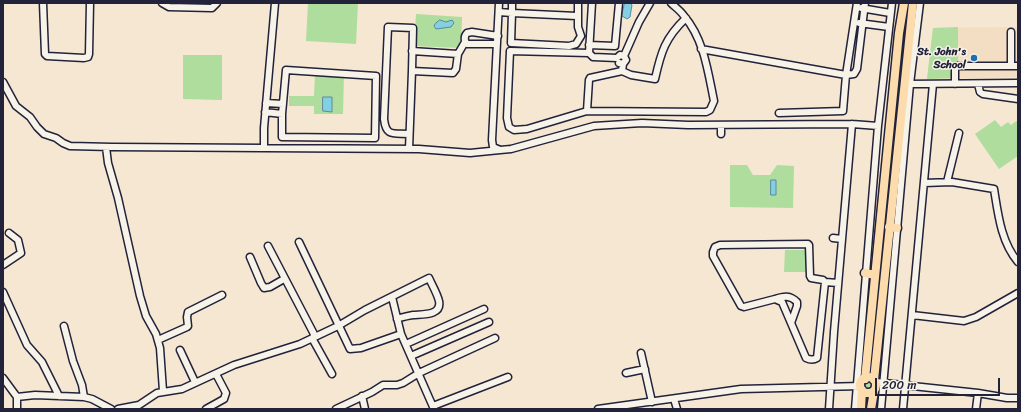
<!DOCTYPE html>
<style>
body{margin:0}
#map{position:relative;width:1021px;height:412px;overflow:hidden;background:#f5e7d2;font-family:Sriracha,sans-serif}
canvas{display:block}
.frame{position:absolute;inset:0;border:4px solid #22223b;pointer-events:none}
.scale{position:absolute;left:875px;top:378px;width:125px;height:18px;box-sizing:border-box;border:2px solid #22223b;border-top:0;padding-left:5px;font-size:12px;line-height:14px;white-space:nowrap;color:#22223b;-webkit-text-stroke:3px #f7f3e8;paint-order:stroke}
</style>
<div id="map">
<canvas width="1021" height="412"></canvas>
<div class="frame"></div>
<div class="scale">200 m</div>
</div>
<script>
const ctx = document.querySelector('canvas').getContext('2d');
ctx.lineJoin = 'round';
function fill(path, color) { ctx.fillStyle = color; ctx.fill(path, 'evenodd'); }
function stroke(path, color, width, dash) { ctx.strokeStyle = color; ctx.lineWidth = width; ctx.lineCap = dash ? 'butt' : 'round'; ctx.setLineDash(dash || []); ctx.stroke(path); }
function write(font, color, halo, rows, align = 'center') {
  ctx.font = font + ' Sriracha,sans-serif'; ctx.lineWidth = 3; ctx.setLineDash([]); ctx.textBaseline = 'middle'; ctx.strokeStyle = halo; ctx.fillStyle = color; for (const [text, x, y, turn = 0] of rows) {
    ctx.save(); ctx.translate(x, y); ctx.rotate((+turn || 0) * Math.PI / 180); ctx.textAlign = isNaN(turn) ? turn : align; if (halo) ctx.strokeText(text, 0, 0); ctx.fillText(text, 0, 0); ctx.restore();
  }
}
const built = new Path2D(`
 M 1018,27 L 1018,77 L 927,79 L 933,28 Z`);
const green = new Path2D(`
 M 308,3 L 358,3 L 356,44 L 306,41 Z
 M 416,14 L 462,17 L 461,48 L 414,46 Z
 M 958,27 L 958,78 L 927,79 L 933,28 Z
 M 183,55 L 222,55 L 222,100 L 183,99 Z
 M 315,74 L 344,74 L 343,114 L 314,114 L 314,106 L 289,106 L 289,96 L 314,96 Z
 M 995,120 L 1001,127 L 1008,122 L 1011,125 L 1018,120 L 1018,156 L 999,169 L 975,134 Z
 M 730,165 L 747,165 L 753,175 L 770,175 L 777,165 L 794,166 L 793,208 L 730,207 Z
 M 785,250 L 807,250 L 807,272 L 784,272 Z
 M863 385a6 6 0 1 1 12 0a6 6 0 1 1-12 0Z`);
const water = new Path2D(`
 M 625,3 L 630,3 L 632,5 L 630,17 L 627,19 L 622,16 Z
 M 440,20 L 446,22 L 452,20 L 454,23 L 451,27 L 436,29 L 434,26 L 435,24 Z
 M 323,97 L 332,97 L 332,112 L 323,111 Z
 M 771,180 L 776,180 L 776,195 L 771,195 Z`);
const minor = new Path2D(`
 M 43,3 L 45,54 L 47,56 L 84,58 L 88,57 L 89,54 L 90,3
 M 162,3 L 169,7 L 212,8 L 217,3
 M 499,3 L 492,140 L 493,147 L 500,150 L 511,149 L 594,126 L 642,123 L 688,125 L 852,124 L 878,126 L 892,3
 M 512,3 L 512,13 L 577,16
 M 592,3 L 589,53 L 593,57 L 617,58 L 620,55 L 624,56
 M 861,8 L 890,13
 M 499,12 L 512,13 L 511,43 L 569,46 L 576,44 L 581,36 L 578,27 L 578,3
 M 859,23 L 889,27
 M 497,44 L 467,44 C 464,41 464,36 467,33 L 472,32 L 498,36
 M 589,45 L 615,46 L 619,3
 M 701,49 L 846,75 L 854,74 L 857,69 L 865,3
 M 412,51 L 458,54
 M 619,63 L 623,64 L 626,60 L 624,56 L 639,22 L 650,3
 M 623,64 L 622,71 L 631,75 L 655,79 C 661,52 665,38 686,18
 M 1011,66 L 1011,32
 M 286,70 L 376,76 L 375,138 L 282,137 L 282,114 Z
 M 622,71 L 590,78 L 589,80 L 587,111 L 706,112 L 710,110 L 714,101 C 708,72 704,39 684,16 C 681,11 675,7 671,3
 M 3,82 L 16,106 L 30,117 L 37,127 L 44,134 L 56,138 L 63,143 L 70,146 L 112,147 L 419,149 L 470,153 L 500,150
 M 906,84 L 1018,83
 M 955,84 L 955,66 L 1018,66
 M 978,84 L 980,92 L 983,94 L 1018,99
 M 266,103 L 283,104
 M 587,111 L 527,129 L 514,130 L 509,127 L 507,118 L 510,51 L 589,53
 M 265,112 L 282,114
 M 779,113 L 843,111 L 846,75 L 857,3
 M 409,134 C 393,133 386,137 384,119 L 388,27 L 413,28 L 412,71
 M 721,134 L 721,125
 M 106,147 L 108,163 L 118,198 L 140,296 L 146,316 L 156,334 L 160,348 L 163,391
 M 264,148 L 264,128 L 275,3
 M 409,149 L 412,71 L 453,73 L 456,69 L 458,54 L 465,42
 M 947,182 L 959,133
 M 924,183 L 952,182 L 994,189 C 998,214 1001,242 1018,262
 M 833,238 L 842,239
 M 299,242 L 350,349 L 361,348 L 401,334
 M 268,246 L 315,336
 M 250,257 L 261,283 L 264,288 L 270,287 L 284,279
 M 3,265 L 21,253 L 18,240 L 9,233
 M 825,282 L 817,358 C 814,360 810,360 806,358 L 782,302 L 775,299 L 744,307 L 741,306 L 713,256 L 713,252 L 715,247 L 720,245 L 808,244 L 809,245 L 810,276 L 811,278 L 823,280 L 825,282 L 838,283
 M 3,292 L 27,345 L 42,362 L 59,396
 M 392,297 L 401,334 L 434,409
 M 775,299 C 784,296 790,295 797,302 L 797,306 L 791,323
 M 912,315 L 964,321 L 976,317 L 1018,293
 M 64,326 L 73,361 L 82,385 L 84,397
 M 312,338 L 332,374
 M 158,340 L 187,327 L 188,326 L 187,317 L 188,312 L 222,295
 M 406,344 L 484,309
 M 180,350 L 195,382
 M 641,353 L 652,402
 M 411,356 L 489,322
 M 626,373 L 645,369
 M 3,378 L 17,397 L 17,409
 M 875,382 L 978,393 L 1007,398 L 1018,398
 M 362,396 L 365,409
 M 17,397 L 35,395 L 84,397 L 92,399 L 111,409
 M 674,399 L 677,409
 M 433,406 L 508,377
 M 118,409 L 139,405 L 157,393 L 182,389 L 234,365 L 300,344 L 338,326 L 365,310 L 429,278 C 432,285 437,293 439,301 C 442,316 422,314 413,315 C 408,316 402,317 397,319
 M 206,409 L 224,399 L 226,393 L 216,374
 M 336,409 L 372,392 L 383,385 L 397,385 L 403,383 L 419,373 L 495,338
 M 598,409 L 741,389 L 861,386
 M 829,409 L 834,332 L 852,124
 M 855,409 L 878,126
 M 881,409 L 910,84 L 920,3
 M 903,409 L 933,84
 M 976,409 L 978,393`);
const major = new Path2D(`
 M 889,227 L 897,228
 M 865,273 L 875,275
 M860 385a8 8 0 1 1 16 0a8 8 0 1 1-16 0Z
 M 865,379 L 899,33 L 904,3
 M 874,380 L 913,3
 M 861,409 L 862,390
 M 871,409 L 874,391`);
const markers = [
 [974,58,4,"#1f6fb2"]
];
const poiNames = [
 ["St. John's",966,52],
 ["School",966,65]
];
fill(built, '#f4dec3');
fill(green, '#aedd9d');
fill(water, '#82d0e1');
stroke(water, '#5c8a9f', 1);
stroke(minor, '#22223b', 9);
stroke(major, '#22223b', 11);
stroke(minor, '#f7f3e8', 6);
stroke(major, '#fcdcac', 8);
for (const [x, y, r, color] of markers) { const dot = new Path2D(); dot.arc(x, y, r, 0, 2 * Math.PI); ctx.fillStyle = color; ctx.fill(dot); stroke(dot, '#f7f3e8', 1.5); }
write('bold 11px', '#22223b', '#f7f3e8', poiNames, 'right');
</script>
